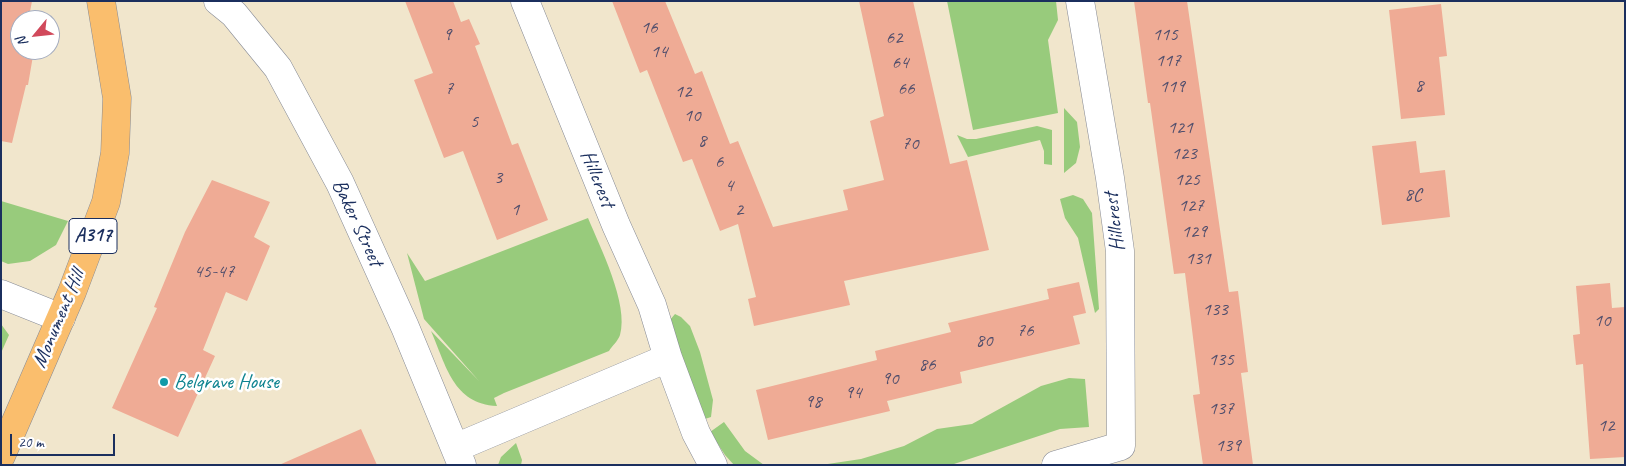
<!DOCTYPE html>
<style>
body{margin:0}
#map{position:relative;width:1626px;height:466px;overflow:hidden;background:#f1e6cc;font-family:Caveat,sans-serif}
canvas{display:block}
.frame{position:absolute;inset:0;border:2px solid #1b2f5e;pointer-events:none}
.north{position:absolute;left:10px;top:10px;width:50px;height:50px;box-sizing:border-box;background:#fff;border:1px solid #a4acbf;border-radius:50%;rotate:242deg;font-size:14px;font-weight:700;line-height:20px;text-align:center;color:#1b2f5e}
.north::after{content:'';display:block;margin:auto;width:18px;height:22px;background:#d1495b;clip-path:polygon(50% 0,100% 100%,50% 72%,0 100%)}
.scale{position:absolute;left:10px;top:434px;width:105px;height:22px;box-sizing:border-box;border:2px solid #1b2f5e;border-top:0;padding-left:6px;font-size:15px;line-height:18px;white-space:nowrap;color:#1b2f5e;-webkit-text-stroke:4px #fff;paint-order:stroke}
</style>
<div id="map">
<canvas width="1626" height="466"></canvas>
<div class="frame"></div>
<div class="north">N</div>
<div class="scale">20 m</div>
</div>
<script>
const ctx = document.querySelector('canvas').getContext('2d');
ctx.lineJoin = 'round';
function fill(path, color) { ctx.fillStyle = color; ctx.fill(path, 'evenodd'); }
function stroke(path, color, width, dash) { ctx.strokeStyle = color; ctx.lineWidth = width; ctx.lineCap = dash ? 'butt' : 'round'; ctx.setLineDash(dash || []); ctx.stroke(path); }
function write(font, color, halo, rows, align = 'center') {
  ctx.font = font + ' Caveat,sans-serif'; ctx.lineWidth = 5; ctx.setLineDash([]); ctx.textBaseline = 'middle'; ctx.strokeStyle = halo; ctx.fillStyle = color; for (const [text, x, y, turn = 0] of rows) {
    ctx.save(); ctx.translate(x, y); ctx.rotate((+turn || 0) * Math.PI / 180); ctx.textAlign = isNaN(turn) ? turn : align; if (halo) ctx.strokeText(text, 0, 0); ctx.fillText(text, 0, 0); ctx.restore();
  }
}
const green = new Path2D(`
 M 947,1 L 1056,1 L 1058,20 L 1048,40 L 1058,113 L 973,130 Z
 M 1064,108 L 1077,122 L 1080,147 L 1076,163 L 1064,173 Z
 M 1037,126 L 1052,130 L 1052,165 L 1044,164 L 1044,151 L 1040,140 L 968,157 L 957,135 L 967,139 L 976,139 Z
 M 1073,195 L 1083,199 L 1092,213 L 1099,309 L 1095,313 L 1078,238 L 1065,218 L 1060,199 Z
 M 1,201 L 68,221 L 56,245 L 30,261 L 8,264 L 1,261 Z
 M 588,218 C 600,247 629,304 620,335 C 618,341 612,346 609,351 L 504,393 L 494,398 L 497,406 C 453,404 446,365 431,331 L 479,381 L 424,319 L 407,253 L 425,281 Z
 M 675,314 L 681,317 L 690,326 L 700,352 L 713,400 L 711,417 L 705,419 L 669,321 Z
 M 1,324 L 9,335 L 1,353 Z
 M 1069,378 L 1085,379 L 1089,427 L 1060,429 L 951,465 L 821,465 L 861,459 L 904,446 L 937,429 L 972,424 L 1041,386 Z
 M 724,422 L 745,451 L 764,465 L 734,465 L 725,455 L 710,432 Z
 M 516,443 L 522,460 L 521,465 L 498,465 L 501,457 Z`);
const building = new Path2D(`
 M 1,1 L 32,1 L 29,17 L 41,17 L 40,20 L 20,20 L 20,50 L 34,50 L 28,85 L 26,85 L 12,143 L 1,141 Z
 M 405,1 L 453,1 L 461,22 L 469,19 L 480,44 L 475,46 L 512,145 L 518,143 L 548,220 L 497,240 L 463,151 L 444,158 L 414,80 L 433,73 Z
 M 612,1 L 665,1 L 695,74 L 702,71 L 730,144 L 738,141 L 773,227 L 848,210 L 843,190 L 884,180 L 870,121 L 884,116 L 859,1 L 913,1 L 950,164 L 967,160 L 989,250 L 844,281 L 850,305 L 754,326 L 748,299 L 756,297 L 738,224 L 720,231 L 692,159 L 683,162 L 647,70 L 640,73 Z
 M 1134,1 L 1187,1 L 1229,292 L 1238,291 L 1248,372 L 1241,373 L 1253,465 L 1203,465 L 1193,395 L 1200,394 L 1185,273 L 1174,274 L 1150,103 L 1148,103 Z
 M 1441,4 L 1447,56 L 1439,57 L 1445,115 L 1401,119 L 1389,10 Z
 M 1416,141 L 1420,173 L 1445,170 L 1450,217 L 1382,225 L 1372,146 Z
 M 212,180 L 270,202 L 254,237 L 270,246 L 247,301 L 226,292 L 203,350 L 215,356 L 178,437 L 112,408 L 157,308 L 154,307 L 185,232 Z
 M 1079,282 L 1086,313 L 1073,316 L 1080,344 L 960,372 L 962,383 L 887,401 L 890,411 L 768,440 L 756,390 L 877,360 L 875,351 L 951,332 L 948,323 L 1049,299 L 1047,289 Z
 M 1610,283 L 1612,308 L 1625,307 L 1625,457 L 1590,459 L 1583,364 L 1576,365 L 1573,335 L 1580,334 L 1576,286 Z
 M 361,429 L 377,465 L 279,465 Z`);
const minor = new Path2D(`
 M 218,1 L 234,14 L 278,68 L 340,183 L 405,327 L 462,465
 M 525,1 L 616,225 L 652,305 L 668,358 L 696,433 L 713,465
 M 1,294 L 61,318
 M 455,448 L 668,358
 M 1056,465 L 1121,446 L 1120,251 L 1110,178 L 1080,1`);
const primary = new Path2D(`
 M 1,456 L 72,292 L 106,202 L 115,153 L 117,98 L 101,1`);
const markers = [
 [164,382,5,"#0f9aa8"]
];
const numberNames = [
 ["16",649,28],
 ["9",447,35],
 ["115",1165,35],
 ["62",894,38],
 ["14",659,52],
 ["117",1168,61],
 ["64",900,63],
 ["8",1419,86],
 ["119",1172,87],
 ["7",449,89],
 ["66",906,89],
 ["12",683,92],
 ["10",692,116],
 ["5",474,122],
 ["121",1180,128],
 ["8",702,141],
 ["70",910,144],
 ["123",1184,154],
 ["6",719,162],
 ["3",498,178],
 ["125",1187,180],
 ["4",729,186],
 ["8C",1413,195],
 ["127",1191,206],
 ["1",515,210],
 ["2",739,210],
 ["129",1194,232],
 ["131",1198,259],
 ["45-47",214,272],
 ["133",1215,310],
 ["10",1602,321],
 ["76",1025,331],
 ["80",984,341],
 ["135",1221,360],
 ["86",927,365],
 ["90",890,379],
 ["94",853,393],
 ["98",813,402],
 ["137",1221,409],
 ["12",1606,426],
 ["139",1228,446]
];
const shields = [
 [93,236,48]
];
const shieldNames = [
 ["A317",93,236]
];
const streetNames = [
 ["Hillcrest",597,179,68],
 ["Hillcrest",1115,222,-97],
 ["Baker Street",357,223,65],
 ["Monument Hill",59,319,-67]
];
const cultureNames = [
 ["Belgrave House",174,382]
];
fill(green, '#98cb7c');
fill(building, '#efab95');
stroke(minor, '#868a95', 29);
stroke(primary, '#868a95', 29);
stroke(minor, '#fff', 28);
stroke(primary, '#fabe6d', 28);
for (const [x, y, r, color] of markers) { const dot = new Path2D(); dot.arc(x, y, r, 0, 2 * Math.PI); ctx.fillStyle = color; ctx.fill(dot); stroke(dot, '#fff', 2); }
write('19px', '#504e6c', null, numberNames);
for (const [x, y, w] of shields) { const box = new Path2D(); box.roundRect(x - w / 2, y - 17.5, w, 35, 4); ctx.fillStyle = '#fff'; ctx.fill(box); stroke(box, '#1b2f5e', 1); }
write('bold 20px', '#1b2f5e', null, shieldNames);
write('21px', '#1b2f5e', '#fff', streetNames);
write('21px', '#0d838f', '#fff', cultureNames, 'left');
</script>
